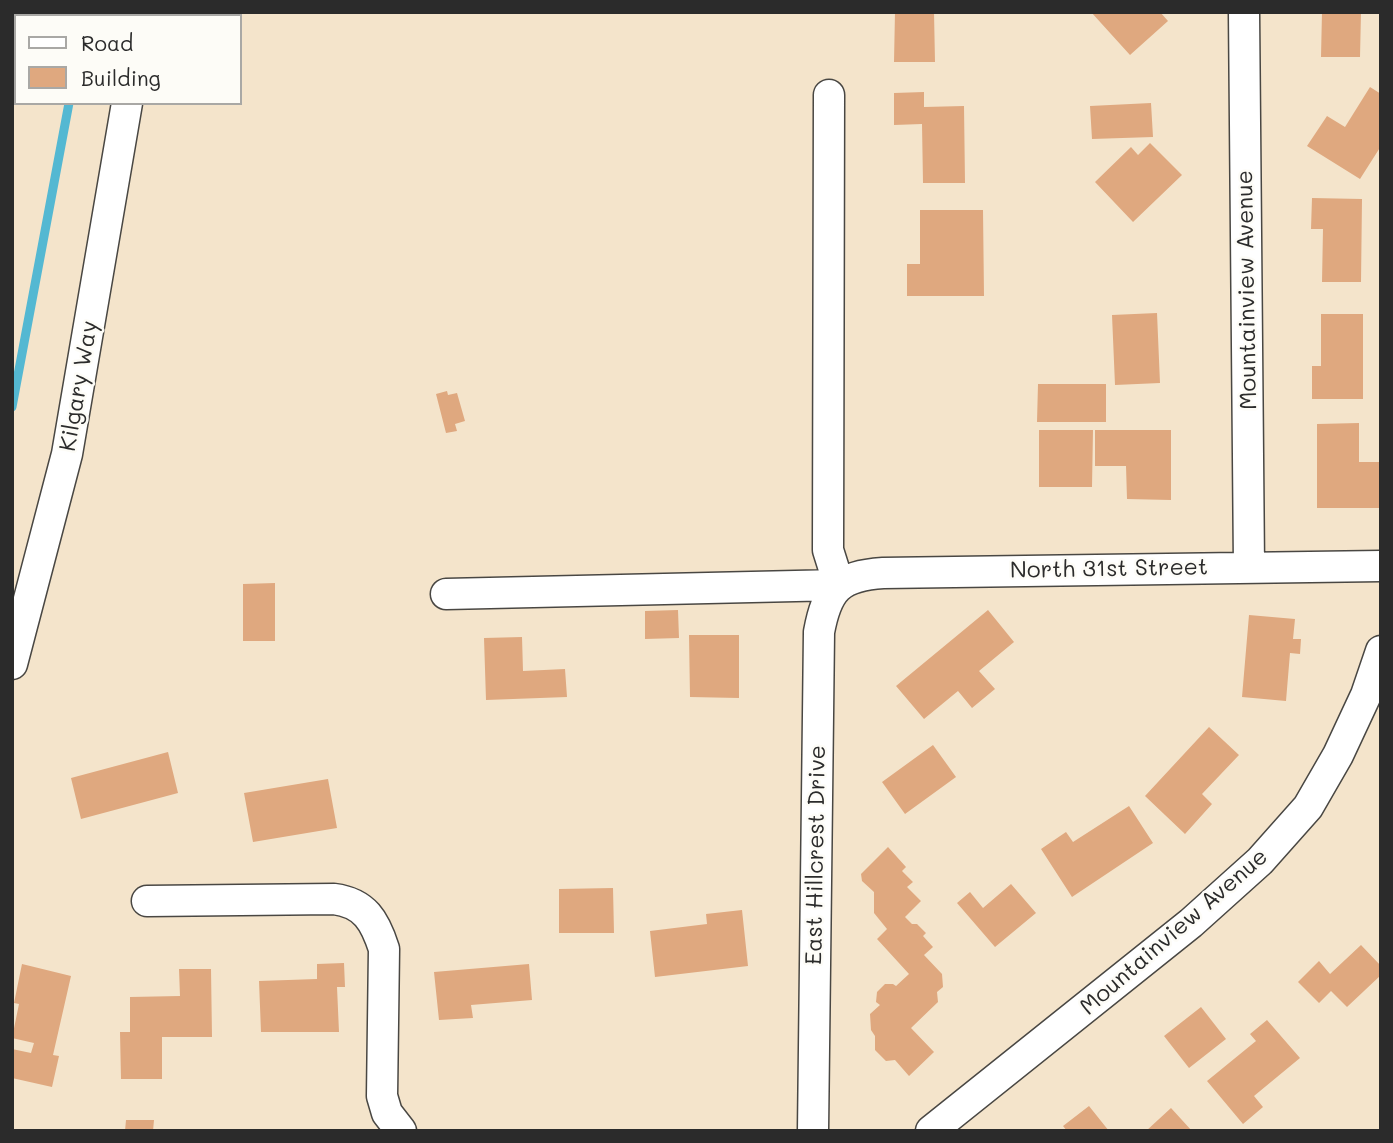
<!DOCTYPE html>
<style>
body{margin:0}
#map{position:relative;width:1393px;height:1143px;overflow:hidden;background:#f4e4cb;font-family:Mali,sans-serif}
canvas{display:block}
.frame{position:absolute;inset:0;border:14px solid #2b2b2b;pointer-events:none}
.legend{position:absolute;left:14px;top:14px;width:228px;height:91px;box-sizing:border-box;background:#fdfcf7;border:2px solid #a9a8a5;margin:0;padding:9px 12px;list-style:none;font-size:21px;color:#2b2b2b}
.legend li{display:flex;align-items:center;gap:14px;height:35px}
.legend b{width:35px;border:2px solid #a9a8a5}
</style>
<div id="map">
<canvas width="1393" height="1143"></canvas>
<div class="frame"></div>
<ul class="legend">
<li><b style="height:9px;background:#fff"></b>Road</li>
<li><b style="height:19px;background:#dfa87f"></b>Building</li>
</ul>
</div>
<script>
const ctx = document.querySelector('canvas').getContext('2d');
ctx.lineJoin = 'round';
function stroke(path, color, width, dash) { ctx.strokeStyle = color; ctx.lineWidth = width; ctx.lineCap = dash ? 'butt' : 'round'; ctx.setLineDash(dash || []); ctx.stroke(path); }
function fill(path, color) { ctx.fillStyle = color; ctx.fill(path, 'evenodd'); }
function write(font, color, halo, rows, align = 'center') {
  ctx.font = font + ' Mali,sans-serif'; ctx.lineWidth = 5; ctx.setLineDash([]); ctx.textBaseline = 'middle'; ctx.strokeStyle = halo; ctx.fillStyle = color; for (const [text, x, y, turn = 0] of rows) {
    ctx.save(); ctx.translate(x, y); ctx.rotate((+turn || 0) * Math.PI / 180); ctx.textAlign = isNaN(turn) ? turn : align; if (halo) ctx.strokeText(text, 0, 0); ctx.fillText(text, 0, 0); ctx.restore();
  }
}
const stream = new Path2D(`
 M 85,16 L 85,12
 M 12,407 L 69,103`);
const building = new Path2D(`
 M 895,12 L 934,12 L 935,62 L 894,62 Z
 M 1091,12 L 1160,12 L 1168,21 L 1130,55 Z
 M 1322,12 L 1361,12 L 1360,57 L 1321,57 Z
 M 1370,87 L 1381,94 L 1381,146 L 1360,179 L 1307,146 L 1327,116 L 1345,127 Z
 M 924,92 L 924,107 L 964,106 L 965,183 L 923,183 L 922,124 L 894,125 L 894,93 Z
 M 1151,103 L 1153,137 L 1092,139 L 1090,106 Z
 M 1150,143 L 1182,175 L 1133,222 L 1095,182 L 1131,147 L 1138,155 Z
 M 1312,198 L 1362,199 L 1361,282 L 1322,282 L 1323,229 L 1311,229 Z
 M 920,210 L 983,210 L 984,296 L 907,296 L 907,264 L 920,264 Z
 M 1157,313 L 1160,383 L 1115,385 L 1112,315 Z
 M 1321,314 L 1363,314 L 1363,399 L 1312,399 L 1312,366 L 1321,366 Z
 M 1038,384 L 1106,384 L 1106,422 L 1037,422 Z
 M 447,391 L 448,395 L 457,393 L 465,421 L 455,424 L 457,431 L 446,433 L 436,394 Z
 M 1359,423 L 1359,462 L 1381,462 L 1381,508 L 1317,508 L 1317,424 Z
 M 1039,430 L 1093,430 L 1092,487 L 1039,487 Z
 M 1095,430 L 1171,430 L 1171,500 L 1127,499 L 1126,466 L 1095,466 Z
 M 275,583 L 275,641 L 243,641 L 243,584 Z
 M 678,610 L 679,638 L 645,639 L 645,611 Z
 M 988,610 L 1014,642 L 979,671 L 995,689 L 972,708 L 958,691 L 924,719 L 896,686 Z
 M 1249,615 L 1295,619 L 1293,639 L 1301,639 L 1300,654 L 1290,653 L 1286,701 L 1242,697 Z
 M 689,635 L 739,635 L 739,698 L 690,697 Z
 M 522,637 L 523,671 L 565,669 L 567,697 L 486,700 L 484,638 Z
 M 1209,727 L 1239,755 L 1202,794 L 1212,804 L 1185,834 L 1145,796 Z
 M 933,745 L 956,777 L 905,814 L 882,782 Z
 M 168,752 L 178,793 L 81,819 L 71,778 Z
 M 328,779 L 337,828 L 253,842 L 244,793 Z
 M 1129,806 L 1153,843 L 1072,897 L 1041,849 L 1066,832 L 1073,842 Z
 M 888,847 L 906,867 L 902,871 L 913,882 L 907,887 L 921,901 L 905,917 L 912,924 L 917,924 L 926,933 L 923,936 L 933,947 L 924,955 L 942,974 L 943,987 L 937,992 L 938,1002 L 911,1028 L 934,1052 L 909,1076 L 895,1060 L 886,1061 L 875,1050 L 875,1036 L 871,1030 L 870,1014 L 880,1005 L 876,1002 L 877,992 L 885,984 L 893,984 L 896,986 L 909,974 L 877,939 L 887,929 L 874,913 L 874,892 L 862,881 L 861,874 Z
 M 1011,884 L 1036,913 L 995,947 L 957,903 L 970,892 L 983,908 Z
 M 613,888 L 614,933 L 559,933 L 559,889 Z
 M 742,910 L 748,966 L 655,977 L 650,931 L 707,924 L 706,914 Z
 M 1361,945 L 1381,966 L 1381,975 L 1347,1007 L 1331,991 L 1319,1003 L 1298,982 L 1319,961 L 1330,974 Z
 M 344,963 L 345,987 L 337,987 L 339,1032 L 261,1032 L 259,981 L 317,979 L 317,964 Z
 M 22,964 L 71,976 L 53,1055 L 59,1056 L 52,1087 L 12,1078 L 12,1049 L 31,1053 L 34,1043 L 12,1038 L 19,1004 L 14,1003 Z
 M 529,964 L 532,1000 L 471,1005 L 473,1018 L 439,1020 L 434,972 Z
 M 179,969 L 211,969 L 212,1037 L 162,1037 L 162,1079 L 121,1079 L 120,1032 L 130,1032 L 130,997 L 180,996 Z
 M 1201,1007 L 1226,1039 L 1189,1068 L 1164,1036 Z
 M 1267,1020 L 1300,1058 L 1254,1096 L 1263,1107 L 1243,1124 L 1207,1081 L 1256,1041 L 1250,1034 Z
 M 1089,1106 L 1109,1131 L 1067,1131 L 1063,1126 Z
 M 1171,1108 L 1192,1131 L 1146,1131 Z
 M 126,1120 L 154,1120 L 153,1131 L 125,1131 Z`);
const minor = new Path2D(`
 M 1244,12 L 1249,567
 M 149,16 L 151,12
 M 829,95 L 828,550 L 839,585
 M 446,594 L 839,585
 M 12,664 L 67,454 L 127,103
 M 147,901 L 334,899 C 365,903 375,921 384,949 L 382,1096 L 387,1113 L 401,1131
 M 813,1131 L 819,632 C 827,589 839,576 883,573 L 1381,566
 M 931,1131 L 1191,923 L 1260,861 L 1308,807 L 1338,755 L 1366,695 L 1381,651`);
const streetNames = [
 ["Mountainview Avenue",1247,290,-91],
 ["Kilgary Way",79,386,-80],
 ["North 31st Street",1109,569,-1],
 ["East Hillcrest Drive",816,855,-89],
 ["Mountainview Avenue",1174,932,-41]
];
stroke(stream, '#54b8d2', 9);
fill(building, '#dfa87f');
stroke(minor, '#494743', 33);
stroke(minor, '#fff', 30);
write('23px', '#2b2b2b', '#fdfcf7', streetNames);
</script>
